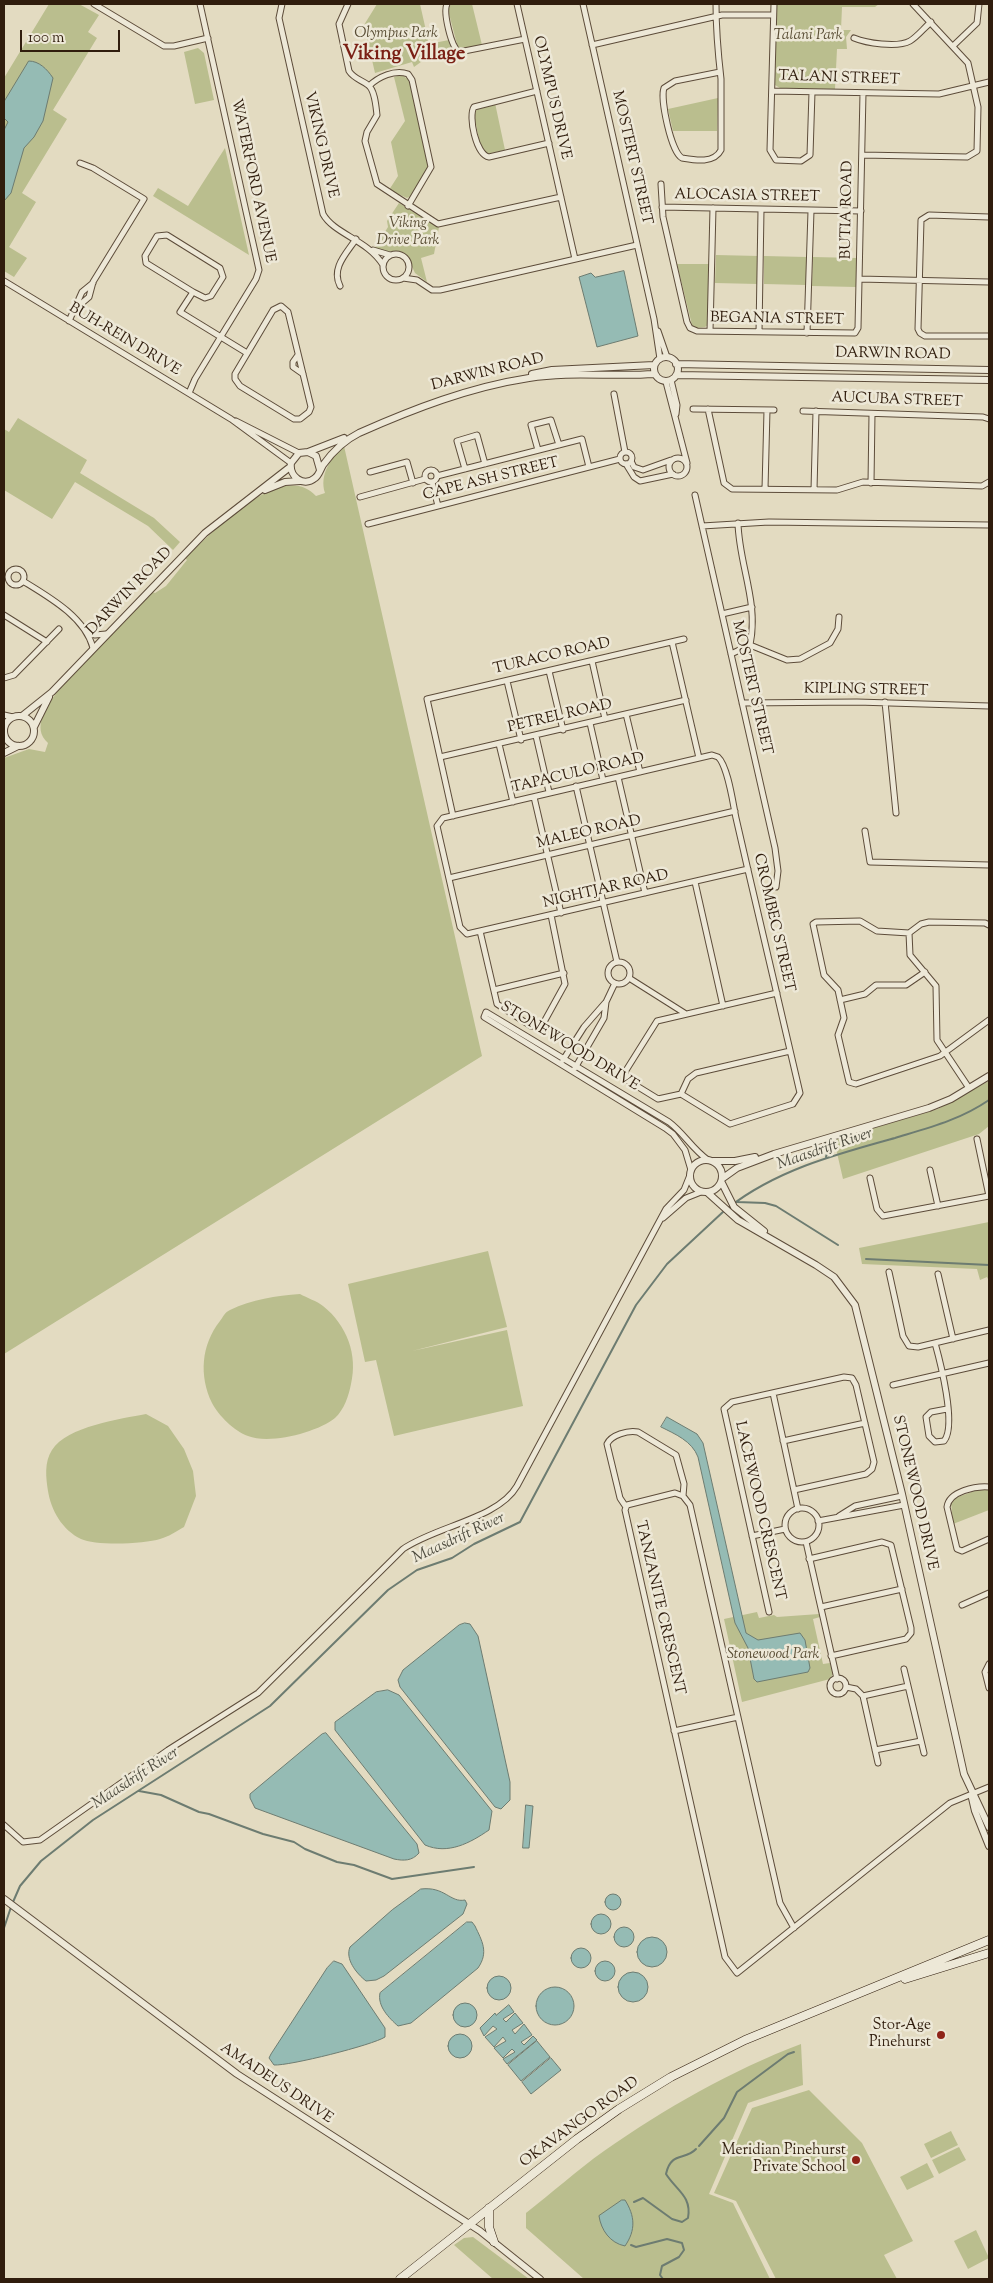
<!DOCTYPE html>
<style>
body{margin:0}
#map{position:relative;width:993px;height:2283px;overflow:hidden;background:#e3dbc1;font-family:"Sorts Mill Goudy",serif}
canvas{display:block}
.frame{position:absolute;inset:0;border:5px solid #301d0d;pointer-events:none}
.scale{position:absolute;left:20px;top:30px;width:100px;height:22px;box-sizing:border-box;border:2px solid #301d0d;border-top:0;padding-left:6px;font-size:15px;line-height:18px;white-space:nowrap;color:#301d0d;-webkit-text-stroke:4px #ede8d7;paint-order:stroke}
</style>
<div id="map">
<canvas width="993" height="2283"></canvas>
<div class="frame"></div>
<div class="scale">100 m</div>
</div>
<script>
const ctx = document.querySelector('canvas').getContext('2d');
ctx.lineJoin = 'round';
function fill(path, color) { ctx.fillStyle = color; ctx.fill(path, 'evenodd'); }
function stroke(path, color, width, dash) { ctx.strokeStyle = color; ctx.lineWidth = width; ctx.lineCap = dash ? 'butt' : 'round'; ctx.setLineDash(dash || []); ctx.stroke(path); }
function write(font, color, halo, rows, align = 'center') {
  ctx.font = font + ' "Sorts Mill Goudy",serif'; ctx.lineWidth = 5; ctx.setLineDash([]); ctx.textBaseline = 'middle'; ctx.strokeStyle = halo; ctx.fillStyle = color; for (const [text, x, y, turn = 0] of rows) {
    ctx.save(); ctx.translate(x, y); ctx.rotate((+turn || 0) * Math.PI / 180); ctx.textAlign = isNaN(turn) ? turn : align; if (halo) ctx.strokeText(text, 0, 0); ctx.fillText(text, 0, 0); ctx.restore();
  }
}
const green = new Path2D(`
 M 49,4 L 79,4 L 99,15 L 88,32 L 97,38 L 53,110 L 67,119 L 22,193 L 36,202 L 9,247 L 27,258 L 14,277 L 4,271 L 4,78 Z
 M 377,4 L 420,4 L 429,44 L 449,40 L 451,49 L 432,54 L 414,67 L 412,62 L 375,73 L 364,25 Z
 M 451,4 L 472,4 L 482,45 L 462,50 L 458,48 L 448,10 Z
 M 776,4 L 879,4 L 875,7 L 842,7 L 841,30 L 851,30 L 846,37 L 847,49 L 837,49 L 835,89 L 780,88 L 775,85 Z
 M 198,48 L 204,53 L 214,100 L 195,104 L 184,52 Z
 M 402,75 L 409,80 L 428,167 L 411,196 L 407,198 L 389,190 L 398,176 L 391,142 L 405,121 L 394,77 Z
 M 718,98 L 717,131 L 673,131 L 668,109 Z
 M 495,103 L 505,150 L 487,154 L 481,149 L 474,115 L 478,107 Z
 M 225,148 L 249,255 L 153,196 L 158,188 L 188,206 Z
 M 399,203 L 439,227 L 434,254 L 421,258 L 427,282 L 415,273 L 406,254 C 395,248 385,255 375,248 L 388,227 L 387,221 Z
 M 716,255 L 759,256 L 758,284 L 715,283 Z
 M 764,256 L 807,257 L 806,285 L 764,284 Z
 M 813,257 L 857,258 L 856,287 L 812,286 Z
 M 677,264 L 710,264 L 708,325 L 705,327 L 696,328 L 692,325 Z
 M 18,418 L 87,460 L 80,473 L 154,518 L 180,542 L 173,550 L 148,526 L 75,482 L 52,519 L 4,490 L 4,429 L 9,432 Z
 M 344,446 L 482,1056 L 4,1354 L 4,758 L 29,749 L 45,752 L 48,743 C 31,728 47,706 57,692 L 152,592 L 155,593 L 166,586 L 187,560 L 185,558 C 212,534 281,458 316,496 L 325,493 C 319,475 331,457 344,446 Z
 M 989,1081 L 989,1126 L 979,1134 L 843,1179 L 834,1140 L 938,1109 Z
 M 989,1222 L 989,1281 L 987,1277 L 980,1280 L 977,1269 L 862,1264 L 859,1248 Z
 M 488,1251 L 507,1327 L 412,1351 L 507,1330 L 523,1406 L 394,1436 L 376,1360 L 365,1362 L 348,1284 Z
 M 300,1294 C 307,1298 317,1301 323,1306 C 347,1325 358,1355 351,1384 C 349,1395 344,1410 335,1418 C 318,1432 270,1445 248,1436 C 234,1431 219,1416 212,1403 C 199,1376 201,1345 220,1321 C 223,1317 225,1312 230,1310 C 252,1299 276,1296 300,1294 Z
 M 146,1414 L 168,1426 L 184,1449 L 193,1471 L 196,1496 L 184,1527 C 177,1531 168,1537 160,1539 C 145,1544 95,1546 81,1539 C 62,1530 51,1510 48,1491 C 46,1478 44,1462 52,1450 C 67,1426 121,1419 146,1414 Z
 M 980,1489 L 989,1490 L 989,1510 L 953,1524 L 951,1502 L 955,1498 Z
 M 757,1612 L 759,1618 L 774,1615 L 777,1617 L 819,1614 L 820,1617 L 813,1619 L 823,1664 L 830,1663 L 833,1674 L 830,1679 L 742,1702 L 724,1619 Z
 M 801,2044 L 803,2085 L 748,2103 L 709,2194 L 733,2203 L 770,2279 L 584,2279 L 526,2228 L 526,2213 C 552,2193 577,2170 604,2151 C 664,2109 732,2070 801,2044 Z
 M 809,2090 L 862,2143 L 913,2241 L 884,2255 L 897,2279 L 776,2279 L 736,2201 L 714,2193 L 752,2108 Z
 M 951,2131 L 958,2145 L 931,2158 L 924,2144 Z
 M 959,2147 L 966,2160 L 939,2174 L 932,2160 Z
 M 927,2163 L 934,2177 L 907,2190 L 900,2177 Z
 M 976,2230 L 989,2258 L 968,2269 L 954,2241 Z
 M 473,2237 L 529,2279 L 493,2279 L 454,2245 L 464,2238 Z`);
const water = new Path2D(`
 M 29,61 C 39,61 47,69 53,78 L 43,121 L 34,137 L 24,148 L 11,193 L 4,201 L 4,130 L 8,122 L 4,118 L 4,102 Z
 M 624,271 L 638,336 L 597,347 L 579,277 L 591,273 L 595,277 Z
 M 667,1417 L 697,1434 L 703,1443 L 746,1633 L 758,1640 L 800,1633 L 805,1640 L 810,1668 L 808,1672 L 757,1682 L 754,1679 L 748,1648 L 735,1623 L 698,1457 C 692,1441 675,1434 661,1427 Z
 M 465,1623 L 470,1624 L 478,1636 L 510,1782 L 510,1800 L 501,1809 L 495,1807 L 400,1687 L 398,1680 L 403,1670 L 459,1625 Z
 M 388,1690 L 399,1695 L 492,1811 L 489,1830 C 470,1843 448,1855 425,1845 L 335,1730 L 335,1722 L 376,1692 Z
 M 326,1733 L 417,1844 L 419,1853 C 412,1861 404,1861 394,1859 L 255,1808 L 250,1798 L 250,1794 L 322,1734 Z
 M 526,1805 L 533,1806 L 529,1848 L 523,1848 Z
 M 421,1889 C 445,1886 450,1903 465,1900 L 467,1904 L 463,1914 L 384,1976 L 376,1980 L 366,1981 C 356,1973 345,1959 350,1947 L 392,1910 Z
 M605 1902a8 8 0 1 1 16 0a8 8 0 1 1-16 0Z
 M591 1924a10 10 0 1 1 20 0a10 10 0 1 1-20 0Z
 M 467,1922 L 472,1922 L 475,1926 C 482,1941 489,1952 478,1968 L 411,2023 L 398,2026 C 389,2018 377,2006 380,1993 Z
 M614 1937a10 10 0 1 1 20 0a10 10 0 1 1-20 0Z
 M637 1952a15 15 0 1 1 30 0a15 15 0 1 1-30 0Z
 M571 1958a10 10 0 1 1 20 0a10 10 0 1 1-20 0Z
 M 334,1961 L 342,1964 L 385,2028 L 385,2037 C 373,2045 289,2066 274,2065 L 269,2058 L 271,2054 L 327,1968 Z
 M595 1971a10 10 0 1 1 20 0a10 10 0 1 1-20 0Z
 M618 1987a15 15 0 1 1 30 0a15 15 0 1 1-30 0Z
 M487 1988a12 12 0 1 1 24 0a12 12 0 1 1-24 0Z
 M536 2006a19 19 0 1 1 38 0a19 19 0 1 1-38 0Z
 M453 2015a12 12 0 1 1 24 0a12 12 0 1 1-24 0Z
 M 509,2005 L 514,2012 L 503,2019 L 506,2022 L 515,2013 L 523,2023 L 512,2030 L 515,2034 L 524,2024 L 532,2035 L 521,2042 L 524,2045 L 533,2036 L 537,2040 L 507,2064 L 503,2059 L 515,2052 L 512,2049 L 503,2058 L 494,2048 L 506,2041 L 503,2037 L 494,2047 L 485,2037 L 497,2029 L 493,2026 L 484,2036 L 480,2028 L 495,2013 L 496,2015 Z
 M448 2046a12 12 0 1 1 24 0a12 12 0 1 1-24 0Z
 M 537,2041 L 550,2057 L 521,2081 L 508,2065 Z
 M 551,2058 L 561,2070 L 531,2094 L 522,2082 Z
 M 622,2200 L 625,2200 C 635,2216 636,2230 625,2246 C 610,2243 601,2230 599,2216 Z`);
const stream = new Path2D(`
 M 826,1157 L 829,1145
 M 737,1202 L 765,1203 L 776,1206 L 838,1245
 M 728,1208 C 776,1170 837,1154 895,1138 C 928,1128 960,1120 989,1100
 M 866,1259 L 989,1265
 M 139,1791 L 161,1795 L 199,1812 L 209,1814 L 263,1834 L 294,1842 L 305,1849 L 337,1862 L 354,1865 L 392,1879 L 474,1867
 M 13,1902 L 20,1886 L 41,1861 L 93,1820 L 270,1706 L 388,1590 L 417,1570 L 452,1558 L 474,1544 L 520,1522 L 636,1305 L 667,1264 L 724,1211
 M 4,1928 L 11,1907
 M 699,2146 L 724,2118 L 737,2092 L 788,2054 L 794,2052
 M 634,2202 L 643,2198 L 672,2219 L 682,2222 L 688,2218 C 692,2196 676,2190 666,2174 C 671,2151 685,2161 696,2149
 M 631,2245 L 636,2247 L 667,2239 L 682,2243 L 684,2250 L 679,2257 L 662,2266 L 660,2275 L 663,2279`);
const minor = new Path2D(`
 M 94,4 L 164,46 L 174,46 L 208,38
 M 282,4 L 279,18 L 323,214 C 334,234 368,240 383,265
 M 348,4 L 339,24 L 349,71 C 354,79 362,80 368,85 C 375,90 376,107 377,115 L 367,132 L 365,141 L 377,184 L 438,224 L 561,197
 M 447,4 C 443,12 451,47 459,52 L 525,39
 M 517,4 L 575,259
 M 583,4 L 654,319 L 660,359
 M 716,4 C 716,30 718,53 721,79 L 721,150 C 714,164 694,160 682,158 C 671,152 660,99 664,88 L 675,81 L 720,72
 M 774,4 L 770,150 L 776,160 L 801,161 L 810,155 L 812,92
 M 854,38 C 866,43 897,48 910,41 C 917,37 924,28 931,22
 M 592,45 L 722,15 L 773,15
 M 953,46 L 977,23 L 979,4
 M 369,86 C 378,77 395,69 408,74 L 412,80 L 431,167 L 408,206
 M 537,91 L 474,107 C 468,116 476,155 489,157 L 549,143
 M 772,91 L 939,94 L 989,82
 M 862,155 L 967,157 L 977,151 L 978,107 L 968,63 L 913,4
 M 661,184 L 663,217 L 687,322 L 690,328 L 697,331 L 855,333 L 858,328 L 863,93
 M 662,207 L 861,211
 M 989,217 L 929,215 L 921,220 L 918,329 L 920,333 L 925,336 L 989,336
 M 373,250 L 390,255
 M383 267a13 13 0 1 1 26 0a13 13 0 1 1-26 0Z
 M 403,278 L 417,280 L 432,290 L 440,290 L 637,245
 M 859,279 L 989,282
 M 4,281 L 231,419 L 291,463
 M 340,286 C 331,268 346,254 356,239
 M 193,292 L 146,263 L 145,256 L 157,236 L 167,235 L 220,268 L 223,277 L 211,296 L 205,298 L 193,292 L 180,312 L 247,353
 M 281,306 L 288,312 L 311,407 L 309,412 L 300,419 L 294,419 L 240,386 L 235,379 L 235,374 L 273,310 Z
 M 76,308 L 89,297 L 93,282 L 144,199 L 93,168 L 80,163
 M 69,321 L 82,292 L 93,283
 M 658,331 L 667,357
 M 710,331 L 713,208
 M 759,332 L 761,210
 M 807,333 L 811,211
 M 298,355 L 293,362 L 293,367 L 303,374
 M 671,380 L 677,405 L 676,414
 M 666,382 L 687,463
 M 189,393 L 195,379 L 256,279 L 259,270 L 200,4
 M 614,394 L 625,452
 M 693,409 L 774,410
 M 708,409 L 724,483 L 732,489 L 837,490 L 863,482 L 982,486 L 989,482
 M 803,411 L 983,417 L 989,419
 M 236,421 L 299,453
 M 538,450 L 531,425 L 551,420 L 559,445
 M620 458a6 6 0 1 1 12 0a6 6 0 1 1-12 0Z
 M669 467a9 9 0 1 1 18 0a9 9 0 1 1-18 0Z
 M 631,461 L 634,467 L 643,470 L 671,460
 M 626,464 L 634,477 L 640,481 L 673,474
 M 465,469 L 457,441 L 477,435 L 485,464
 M425 476a6 6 0 1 1 12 0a6 6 0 1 1-12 0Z
 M 370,472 L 407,462 L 413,483
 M 437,476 L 582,439 L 589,467
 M 432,482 L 438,506
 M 871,483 L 872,414
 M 765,489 L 767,410
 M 814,490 L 816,411
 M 695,495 L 775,848 L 778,871 L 776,887
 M 360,497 L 425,479
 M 738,523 C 739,565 759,602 750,645
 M 368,524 L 620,459
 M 702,526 L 769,522 L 989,525
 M8 577a8 8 0 1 1 16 0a8 8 0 1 1-16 0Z
 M 23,581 C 49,597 85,617 93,648
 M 722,614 L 752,607
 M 4,615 L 47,642
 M 85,629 L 95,635 L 106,634
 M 672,642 L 699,758
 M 731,654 L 750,645 L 787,660 L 800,659 L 830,643 L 838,629 L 839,617
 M 592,661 L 605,719
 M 549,671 L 563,730
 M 4,678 L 14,675 L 59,629
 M 507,681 L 521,740
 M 885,702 L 896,813
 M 742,703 L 857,702 L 989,706
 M 626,714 L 640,772
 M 4,715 L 13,717
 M 590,723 L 603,780
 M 536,736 L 549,792
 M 499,744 L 513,802
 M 440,757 L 686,700
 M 618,777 L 645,893
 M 576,786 L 617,962
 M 534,797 L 561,913
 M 453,816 L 427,699 L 684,639
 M 865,831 L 870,862 L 989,865
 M 748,869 L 467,934 L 460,927 L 437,826 L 443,818 L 712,755 L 718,757 C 728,766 733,804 736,818 C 757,910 779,1002 800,1093 L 793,1104 L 730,1124 L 681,1094 L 658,1099 L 627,1080 L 625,1072 L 657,1021 L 777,993
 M 449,878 L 735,811
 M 695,882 L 723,1006
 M 480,931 L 497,1004 L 531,1026 L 537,1026 L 544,1022 L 565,984 L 551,915
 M 909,933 L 877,931 L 860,921 L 816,922 L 813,924 L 824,975 L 838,990 L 844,1018 L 838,1035 L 849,1082 L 856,1084 L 940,1056 L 989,1020
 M 909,933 L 910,955 L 936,986 L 937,1040 L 969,1088
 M 909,933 L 921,924 L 929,922 L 985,923 L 989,925
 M608 973a11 11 0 1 1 22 0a11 11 0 1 1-22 0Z
 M 629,978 L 686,1014
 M 494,990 L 564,973
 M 840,1000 L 865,994 L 876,985 L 906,985 L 925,972
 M 563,1060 L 584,1027 L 605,1003
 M 575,1068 L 604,1018 L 606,1002 L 615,983
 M 681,1094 L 688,1079 L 696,1073 L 790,1051
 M 977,1139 L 989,1196
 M 691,1170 L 685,1150 L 673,1134 L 665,1128 L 484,1017 L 486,1012 L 669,1122 C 684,1133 692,1149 708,1160
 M 930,1170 L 938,1206
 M 870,1178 L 877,1209 L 883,1216 L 989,1196
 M 663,1218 L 686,1198 L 701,1192
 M 889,1272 L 903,1336 L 909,1346 L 918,1347 L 989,1330
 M 938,1274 L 953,1339
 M 935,1343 C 940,1361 957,1426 944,1441 L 935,1442 L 929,1436 L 926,1417 L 931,1412 L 947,1409
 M 893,1385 L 989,1363
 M 773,1393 L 798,1509
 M 783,1441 L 865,1423
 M 989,1487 C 976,1486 949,1491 947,1507 L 957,1549 L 962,1551 L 989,1539
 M 626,1507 L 620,1498 L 607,1444 C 611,1435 628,1430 638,1432 L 676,1455 L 684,1484 L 683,1496
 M785 1525a17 17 0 1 1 34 0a17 17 0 1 1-34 0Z
 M 839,1516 L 855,1506 L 902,1496
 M 818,1521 L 904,1505
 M 752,1536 L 785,1529
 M 806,1542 L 837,1679
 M 809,1559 L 882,1542 L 891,1545 L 911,1628 L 911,1633 L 906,1639 L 831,1656
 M 962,1605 L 989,1593
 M 821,1607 L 902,1589
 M 769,1612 L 724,1409 L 732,1402 L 844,1377 L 852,1378 L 856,1385 L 874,1462 L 872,1469 L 866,1474 L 794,1490
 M 989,1664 L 985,1672 L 989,1688
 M 904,1669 L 924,1753
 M830 1686a8 8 0 1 1 16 0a8 8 0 1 1-16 0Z
 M 846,1687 L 856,1689 L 863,1696 L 908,1686
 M 863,1696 L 878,1763
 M 674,1731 L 738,1717
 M 875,1750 L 921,1741
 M 4,1825 L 23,1842 L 40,1840 L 168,1750 L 258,1693 L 403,1549 C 436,1526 498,1519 517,1486 L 666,1209 L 684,1190 L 690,1175
 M 794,1928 L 780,1903 L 690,1505 L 683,1496 L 675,1493 L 627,1505 L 625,1510 L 725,1957 L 737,1973 L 950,1803 L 989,1787`);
const tertiary = new Path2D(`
 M654 369a12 12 0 1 1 24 0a12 12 0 1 1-24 0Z
 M 676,364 L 989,370
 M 532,374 L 552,370 L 654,365
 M 677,375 L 989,380
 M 308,452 L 344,438
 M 320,470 L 316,456 L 308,452 L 299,453 L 291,463 C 289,476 303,488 315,478 C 319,475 320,470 323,465 C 333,451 343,441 359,433 C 413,409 470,387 529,378 C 570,371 613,377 654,374
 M 265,490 L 285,482 L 300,481
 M 22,716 L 52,692 L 205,533 L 290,467
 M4 731a15 15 0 1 1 30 0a15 15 0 1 1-30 0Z
 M 34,727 L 49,697
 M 4,753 L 18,746
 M690 1176a16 16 0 1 1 32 0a16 16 0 1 1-32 0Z
 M 713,1161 L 735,1161 L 755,1157
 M 723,1178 L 737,1168 L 774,1154 L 929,1108 L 951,1099 L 989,1076
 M 722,1183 L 734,1207 L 764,1231
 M 708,1193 L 738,1220 L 816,1265 L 834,1277 L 855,1305 L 902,1494 L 964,1774 L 989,1827
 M 972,1798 L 975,1811 L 989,1846
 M 4,1899 L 237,2074 L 480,2231 L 540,2279`);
const secondary = new Path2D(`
 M 905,1979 L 989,1953
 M 489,2208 L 489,2227 L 494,2242
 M 400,2279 L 577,2139 L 619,2109 L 671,2077 L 745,2040 L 989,1940`);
const markers = [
 [941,2035,5,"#8f2418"],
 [856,2160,5,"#8f2418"]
];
const parkNames = [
 ["Olympus Park",396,34],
 ["Talani Park",808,36],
 ["Viking",408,224],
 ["Drive Park",408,241],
 ["Stonewood Park",773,1655]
];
const streetNames = [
 ["TALANI STREET",839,79,2],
 ["OLYMPUS DRIVE",551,98,77],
 ["VIKING DRIVE",320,145,77],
 ["MOSTERT STREET",631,158,77],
 ["WATERFORD AVENUE",252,181,78],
 ["ALOCASIA STREET",747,197,1],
 ["BUTIA ROAD",848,210,-89],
 ["BEGANIA STREET",777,320,1],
 ["BUH-REIN DRIVE",124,340,31],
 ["DARWIN ROAD",893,355,1],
 ["DARWIN ROAD",488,373,-14],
 ["AUCUBA STREET",897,401,2],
 ["CAPE ASH STREET",491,480,-14],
 ["DARWIN ROAD",130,592,-46],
 ["TURACO ROAD",552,657,-13],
 ["MOSTERT STREET",751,688,77],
 ["KIPLING STREET",866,691,1],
 ["PETREL ROAD",560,717,-13],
 ["TAPACULO ROAD",578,774,-13],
 ["MALEO ROAD",589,833,-13],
 ["NIGHTJAR ROAD",606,890,-13],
 ["CROMBEC STREET",773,923,77],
 ["STONEWOOD DRIVE",569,1047,31],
 ["STONEWOOD DRIVE",914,1493,77],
 ["LACEWOOD CRESCENT",759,1511,77],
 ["TANZANITE CRESCENT",659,1608,77],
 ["AMADEUS DRIVE",276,2084,34],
 ["OKAVANGO ROAD",580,2123,-36]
];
const poiNames = [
 ["Stor-Age",931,2026],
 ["Pinehurst",931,2043],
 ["Meridian Pinehurst",846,2151],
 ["Private School",846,2168]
];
const waterNames = [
 ["Maasdrift River",825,1150,-19],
 ["Maasdrift River",459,1539,-25],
 ["Maasdrift River",136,1779,-33]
];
const districtNames = [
 ["Viking Village",404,56]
];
fill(green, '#babe8e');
fill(water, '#95bbb4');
stroke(water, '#6d7c71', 1);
stroke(stream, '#6d7c71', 2);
stroke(minor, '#5d4c3a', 7);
stroke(tertiary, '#5d4c3a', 8);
stroke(secondary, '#301d0d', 9);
stroke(minor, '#ede8d7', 5);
stroke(tertiary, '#ede8d7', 6);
stroke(secondary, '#ede8d7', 8);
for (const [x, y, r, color] of markers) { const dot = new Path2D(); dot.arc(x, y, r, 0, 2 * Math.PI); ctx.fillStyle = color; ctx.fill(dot); stroke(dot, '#ede8d7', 2); }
write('italic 15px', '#594d34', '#ede8d7', parkNames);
write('15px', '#301d0d', '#ede8d7', streetNames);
write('15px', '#301d0d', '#ede8d7', poiNames, 'right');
write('italic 16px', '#4e4c3f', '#ede8d7', waterNames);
write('bold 20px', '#7a1f14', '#ede8d7', districtNames);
</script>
